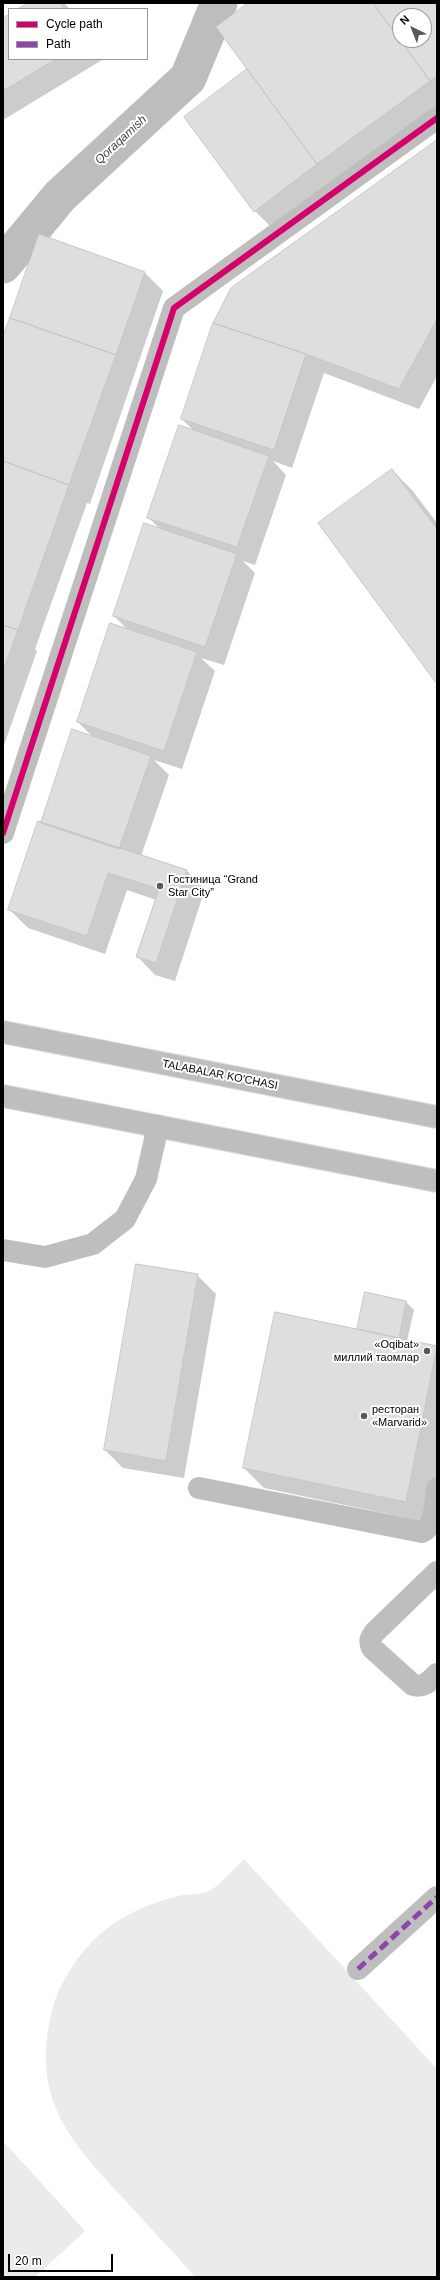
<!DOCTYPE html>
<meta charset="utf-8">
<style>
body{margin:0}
#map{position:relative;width:440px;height:2280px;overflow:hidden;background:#fff;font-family:Arial,sans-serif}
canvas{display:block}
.frame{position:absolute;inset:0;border:4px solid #000;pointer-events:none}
.legend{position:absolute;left:8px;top:8px;width:140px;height:52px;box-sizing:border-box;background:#fff;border:1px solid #999;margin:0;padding:5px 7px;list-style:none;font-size:12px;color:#000}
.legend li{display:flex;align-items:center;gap:8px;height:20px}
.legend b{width:20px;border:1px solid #999}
.north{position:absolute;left:392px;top:8px;width:40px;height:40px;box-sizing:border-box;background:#fff;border:1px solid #999;border-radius:50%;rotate:317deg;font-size:11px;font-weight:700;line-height:16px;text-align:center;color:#000}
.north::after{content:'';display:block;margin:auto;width:14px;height:18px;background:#595959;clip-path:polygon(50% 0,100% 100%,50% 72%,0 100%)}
.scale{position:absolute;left:8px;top:2254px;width:105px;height:18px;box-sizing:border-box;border:2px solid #000;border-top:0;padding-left:5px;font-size:12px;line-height:14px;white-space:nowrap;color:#000;-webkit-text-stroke:3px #fff;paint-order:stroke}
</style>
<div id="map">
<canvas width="440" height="2280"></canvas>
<div class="frame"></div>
<ul class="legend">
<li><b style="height:5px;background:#d6006c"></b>Cycle path</li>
<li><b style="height:5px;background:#8e44ad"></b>Path</li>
</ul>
<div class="north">N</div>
<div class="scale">20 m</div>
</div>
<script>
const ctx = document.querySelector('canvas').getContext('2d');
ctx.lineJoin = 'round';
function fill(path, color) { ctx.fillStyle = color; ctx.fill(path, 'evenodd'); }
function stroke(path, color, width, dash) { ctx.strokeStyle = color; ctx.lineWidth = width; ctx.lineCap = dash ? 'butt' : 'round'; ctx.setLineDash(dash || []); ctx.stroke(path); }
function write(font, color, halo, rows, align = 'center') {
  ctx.font = font + ' Arial,sans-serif'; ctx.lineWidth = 4; ctx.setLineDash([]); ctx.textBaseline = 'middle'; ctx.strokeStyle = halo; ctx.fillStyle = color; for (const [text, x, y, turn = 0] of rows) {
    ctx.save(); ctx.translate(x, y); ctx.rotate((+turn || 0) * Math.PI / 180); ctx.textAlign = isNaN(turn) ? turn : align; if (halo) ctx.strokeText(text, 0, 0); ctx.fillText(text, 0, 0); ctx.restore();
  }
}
const green = new Path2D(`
 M 244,1859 L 437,2069 L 437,2277 L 195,2277 C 171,2250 146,2223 122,2197 C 70,2140 33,2101 50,2019 C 57,1985 78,1952 105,1930 C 126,1913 152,1903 178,1896 C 188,1894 203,1895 211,1890 C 223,1882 234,1869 244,1859 Z
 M 3,2141 L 85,2231 L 35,2277 L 3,2277 Z`);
const shadow = new Path2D(`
 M 30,3 L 64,3 L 70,9 L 20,9 Z
 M 250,3 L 437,3 L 437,111 L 273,229 L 255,211 L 249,70 ZM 400,16 L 424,16 L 424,40 L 400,40 Z
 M 9,16 L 9,59 L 102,60 L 3,120 L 3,20 Z
 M 437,141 L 437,376 L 419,409 L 324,373 L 292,468 L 273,461 L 286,475 L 255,565 L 243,561 L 255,573 L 224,665 L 201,658 L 215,671 L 182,769 L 154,760 L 169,775 L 141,856 L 187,871 L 205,889 L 175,981 L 155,975 L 137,956 L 156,900 L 127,890 L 105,954 L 28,928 L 10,910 L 73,730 L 93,737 L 78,722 L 128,630 L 114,616 L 160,529 L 148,517 L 195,432 L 182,419 Z
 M 40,235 L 145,273 L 163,291 L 90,504 L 87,503 L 35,649 L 37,651 L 3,748 L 3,339 Z
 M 392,470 L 412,490 L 437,523 L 437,683 Z
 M 197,1275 L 216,1294 L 184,1478 L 123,1468 L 105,1450 Z
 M 365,1294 L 406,1302 L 414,1310 L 407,1341 L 437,1347 L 437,1471 L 426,1522 L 264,1488 L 244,1468 L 358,1330 Z`);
const canal = new Path2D(`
 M 3,265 L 60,196 L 188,78 L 219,3`);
const building = new Path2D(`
 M 28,3 L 60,3 L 64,9 L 18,9 Z
 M 248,3 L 373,3 L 430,81 L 317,164 L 216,27 Z
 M 373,3 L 437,3 L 437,76 L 430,81 L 400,40 L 424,40 L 424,16 L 400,16 L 400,39 Z
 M 9,15 L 9,59 L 56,59 L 3,91 L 3,18 Z
 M 247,69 L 317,164 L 254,212 L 184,117 Z
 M 437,140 L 437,319 L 399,389 L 306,354 L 213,323 L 231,288 Z
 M 39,234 L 145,272 L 116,355 L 10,318 Z
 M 10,318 L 116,355 L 69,485 L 3,461 L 3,336 Z
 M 213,323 L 306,354 L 274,450 L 181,419 Z
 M 179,425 L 269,456 L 237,547 L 147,518 Z
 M 3,461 L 69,485 L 18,630 L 3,625 Z
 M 392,469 L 437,529 L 437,684 L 318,523 Z
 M 144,523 L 237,554 L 205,647 L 113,616 Z
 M 110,623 L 197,652 L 164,751 L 77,722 Z
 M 3,625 L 18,630 L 3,671 Z
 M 72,729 L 151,756 L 119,849 L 41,823 Z
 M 38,821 L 187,870 L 156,963 L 136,957 L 159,889 L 108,873 L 87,936 L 8,910 Z
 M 136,1264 L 198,1274 L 166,1461 L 104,1450 Z
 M 365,1292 L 406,1301 L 399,1338 L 357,1329 Z
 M 275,1312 L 437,1346 L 406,1502 L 243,1468 Z`);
const minor = new Path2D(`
 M 3,833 L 174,308 L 437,118
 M 3,1250 L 45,1257 L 93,1244 L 125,1219 L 146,1179 L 158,1126
 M 199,1488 L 422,1532 C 436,1525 435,1502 437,1488
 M 437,1572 L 375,1632 C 370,1638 369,1641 372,1648 L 413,1685 C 424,1688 430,1681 437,1674
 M 358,1969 L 437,1897`);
const major = new Path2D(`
 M 3,1032 L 437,1117
 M 3,1096 L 437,1181`);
const quiet = new Path2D(`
 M 358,1969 L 437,1897`);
const cycleway = new Path2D(`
 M 3,833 L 174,308 L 437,118`);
const markers = [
 [160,886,4,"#595959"],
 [427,1351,4,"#595959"],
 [364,1416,4,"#595959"]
];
const poiNames = [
 ["Гостиница “Grand",168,880],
 ["Star City”",168,893],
 ["«Oqibat»",419,1345,"right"],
 ["миллий таомлар",419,1358,"right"],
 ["ресторан",372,1410],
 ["«Marvarid»",372,1423]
];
const streetNames = [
 ["TALABALAR KO'CHASI",220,1075,11]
];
const waterNames = [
 ["Qoraqamish",121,140,-43]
];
fill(green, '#ebebeb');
fill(shadow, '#0003');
stroke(canal, '#bdbdbd', 37);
fill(building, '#dedede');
stroke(building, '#c6c6c6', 1);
stroke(major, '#dbdbdb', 24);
stroke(minor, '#bebebe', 22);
stroke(major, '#bebebe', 22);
stroke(quiet, '#8e44ad', 5, [10, 5]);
stroke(cycleway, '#d6006c', 6);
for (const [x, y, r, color] of markers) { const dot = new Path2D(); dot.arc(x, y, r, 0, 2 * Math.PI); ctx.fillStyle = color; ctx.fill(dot); stroke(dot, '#fff', 1.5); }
write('11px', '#000', '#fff', poiNames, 'left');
write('11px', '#000', '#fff', streetNames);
write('italic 12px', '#424242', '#fff', waterNames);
</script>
